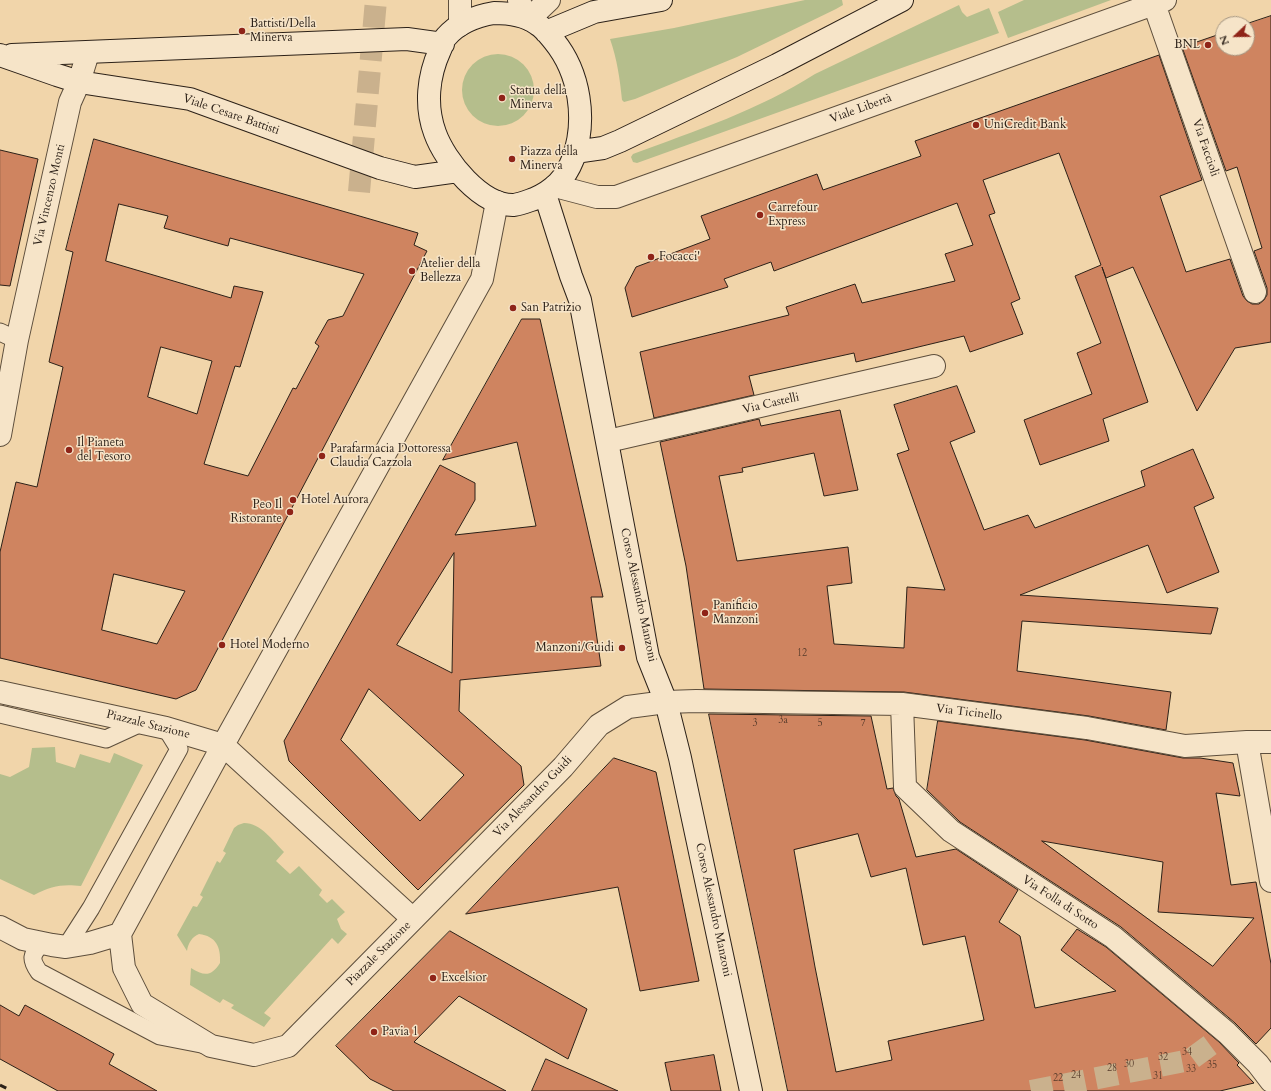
<!DOCTYPE html>
<meta charset="utf-8">
<style>
body{margin:0}
#map{position:relative;width:1271px;height:1091px;overflow:hidden;background:#f1d5aa;font-family:Cardo,serif}
canvas{display:block}
.north{position:absolute;left:1215px;top:16px;width:40px;height:40px;box-sizing:border-box;background:#f6e4c8;border:1px solid #a59682;border-radius:50%;rotate:248deg;font-size:11px;font-weight:700;line-height:16px;text-align:center;color:#2c2118}
.north::after{content:'';display:block;margin:auto;width:14px;height:18px;background:#8f2418;clip-path:polygon(50% 0,100% 100%,50% 72%,0 100%)}
</style>
<div id="map">
<canvas width="1271" height="1091"></canvas>
<div class="north">N</div>
</div>
<script>
const ctx = document.querySelector('canvas').getContext('2d');
ctx.lineJoin = 'round';
function fill(path, color) { ctx.fillStyle = color; ctx.fill(path, 'evenodd'); }
function stroke(path, color, width, dash) { ctx.strokeStyle = color; ctx.lineWidth = width; ctx.lineCap = dash ? 'butt' : 'round'; ctx.setLineDash(dash || []); ctx.stroke(path); }
function write(font, color, halo, rows, align = 'center') {
  ctx.font = font + ' Cardo,serif'; ctx.lineWidth = 3; ctx.setLineDash([]); ctx.textBaseline = 'middle'; ctx.strokeStyle = halo; ctx.fillStyle = color; for (const [text, x, y, turn = 0] of rows) {
    ctx.save(); ctx.translate(x, y); ctx.rotate((+turn || 0) * Math.PI / 180); ctx.textAlign = isNaN(turn) ? turn : align; if (halo) ctx.strokeText(text, 0, 0); ctx.fillText(text, 0, 0); ctx.restore();
  }
}
const green = new Path2D(`
 M 805,0 L 842,0 L 843,5 L 836,9 L 737,57 L 635,99 L 624,102 L 622,100 C 620,79 617,59 610,39 L 674,28 Z
 M 1024,0 L 1111,0 L 1008,38 L 998,12 Z
 M 959,5 L 962,12 L 967,17 L 989,8 L 999,33 L 637,163 L 633,162 L 631,157 L 633,154 C 695,131 759,110 815,74 Z
 M462 90a36 36 0 1 1 72 0a36 36 0 1 1-72 0Z
 M 55,747 L 56,762 L 75,768 L 80,754 L 110,763 L 114,753 L 143,765 L 81,886 C 61,884 52,886 34,895 L 0,879 L 0,774 L 10,777 L 29,767 L 32,748 Z
 M 244,823 C 261,823 273,841 284,852 L 276,861 L 290,874 L 299,866 L 322,890 L 319,895 L 327,903 L 332,899 L 345,912 L 337,919 L 341,929 L 347,934 L 338,944 L 332,938 L 264,1013 L 271,1018 L 264,1027 L 231,1008 L 234,1005 L 223,999 L 220,1003 L 190,985 L 191,968 C 204,976 211,977 220,963 C 221,947 216,936 199,934 C 192,937 188,943 187,951 L 177,935 L 193,906 L 197,907 L 203,897 L 200,895 L 217,861 L 220,863 L 226,853 L 223,851 L 234,828 L 238,825 Z`);
const building = new Path2D(`
 M 1271,16 L 1271,342 L 1235,348 L 1197,411 L 1133,267 L 1106,278 L 1102,267 L 1148,402 L 1103,419 L 1109,441 L 1040,465 L 1024,420 L 1092,394 L 1077,353 L 1101,343 L 1075,276 L 1101,265 L 1059,153 L 983,180 L 995,213 L 989,215 L 1020,299 L 1011,303 L 1023,334 L 970,352 L 964,336 L 856,362 L 854,353 L 749,376 L 754,395 L 654,418 L 640,352 L 789,315 L 786,307 L 855,284 L 862,303 L 955,281 L 945,254 L 973,245 L 957,203 L 774,271 L 771,262 L 724,279 L 728,287 L 632,317 L 625,288 L 636,267 L 710,239 L 701,216 L 817,174 L 823,190 L 921,156 L 915,141 L 1159,55 L 1202,180 L 1160,196 L 1186,272 L 1230,259 L 1243,296 L 1247,301 L 1252,304 L 1259,304 L 1264,300 L 1267,295 L 1267,288 L 1254,251 L 1262,248 L 1237,167 L 1226,171 L 1182,47 L 1223,33 L 1223,48 L 1247,48 L 1247,24 Z
 M 94,139 L 418,233 L 414,245 L 427,251 L 196,690 L 176,699 L 0,658 L 0,552 L 16,482 L 37,487 L 63,367 L 49,362 L 73,252 L 66,250 ZM 119,204 L 168,216 L 164,228 L 228,246 L 230,238 L 364,274 L 343,316 L 328,320 L 315,343 L 319,346 L 296,389 L 293,388 L 248,476 L 204,464 L 235,366 L 240,367 L 263,292 L 234,286 L 231,298 L 106,261 ZM 161,347 L 212,361 L 197,414 L 148,397 ZM 114,574 L 185,591 L 157,644 L 102,630 Z
 M 0,150 L 38,159 L 10,286 L 0,285 Z
 M 522,319 L 540,319 L 562,416 L 603,597 L 591,597 L 601,666 L 460,680 L 459,711 L 521,766 L 524,785 L 418,890 L 289,761 L 284,741 L 440,465 L 475,483 L 475,500 L 455,535 L 536,526 L 517,442 L 443,460 ZM 454,553 L 452,673 L 397,645 ZM 369,689 L 464,775 L 420,821 L 341,740 Z
 M 957,386 L 975,432 L 950,442 L 984,530 L 1028,515 L 1035,528 L 1145,486 L 1141,471 L 1193,449 L 1214,498 L 1194,507 L 1219,572 L 1167,593 L 1148,545 L 1020,595 L 1218,608 L 1211,634 L 1022,621 L 1017,671 L 1171,692 L 1166,730 L 1089,716 L 904,692 L 704,689 L 686,566 L 660,442 L 759,419 L 761,426 L 840,410 L 858,490 L 824,496 L 814,453 L 742,468 L 743,472 L 719,476 L 737,561 L 848,547 L 852,583 L 827,586 L 834,644 L 904,648 L 907,587 L 945,590 L 897,454 L 909,450 L 894,405 Z
 M 709,714 L 871,716 L 887,789 L 893,788 L 896,796 L 899,799 L 916,857 L 956,849 L 1018,890 L 999,922 L 1020,936 L 1035,1008 L 1116,991 L 1061,950 L 1077,929 L 1106,947 L 1219,1042 L 1239,1063 L 1237,1065 L 1254,1083 L 1220,1091 L 788,1091 ZM 858,834 L 871,877 L 906,868 L 923,945 L 965,936 L 984,1020 L 888,1041 L 892,1060 L 836,1072 L 815,967 L 794,850 Z
 M 938,721 L 1085,740 L 1183,758 L 1200,758 L 1233,763 L 1240,796 L 1216,793 L 1231,885 L 1256,882 L 1271,964 L 1271,1028 L 1256,1044 L 1235,1023 L 1121,927 L 960,822 L 927,790 ZM 1042,841 L 1163,862 L 1158,912 L 1254,918 L 1213,966 Z
 M 614,758 L 656,772 L 699,981 L 640,991 L 618,887 L 466,914 Z
 M 450,931 L 587,1009 L 568,1059 L 459,996 L 414,1042 L 506,1091 L 394,1091 L 370,1079 L 336,1046 Z
 M 0,1005 L 19,1016 L 25,1005 L 80,1035 L 114,1054 L 109,1064 L 157,1091 L 58,1091 L 0,1059 Z
 M 714,1055 L 721,1091 L 671,1091 L 665,1063 Z
 M 546,1059 L 618,1091 L 532,1091 Z`);
const streetTunnel = new Path2D(`
 M 359,192 L 376,0
 M 1031,1091 L 1190,1060 L 1217,1040`);
const lane = new Path2D(`
 M 0,332 L 17,340
 M 0,714 L 106,739 L 143,722
 M 42,943 C 31,955 30,959 39,972 L 160,1036 L 201,1044
 M 66,947 L 91,908 L 179,749 L 166,728`);
const street = new Path2D(`
 M 460,0 L 460,25
 M 519,0 L 525,17
 M 1154,4 L 1255,292
 M 529,19 L 549,0
 M 555,186 L 597,197 L 616,197 L 1165,0
 M 0,435 L 17,340 L 70,102 L 79,82 L 88,53
 M 608,441 L 934,366
 M 0,692 L 166,728 L 223,745 L 413,919
 M 902,704 L 905,787 L 951,831 L 1113,937 L 1227,1033 L 1258,1064 L 1271,1081
 M 1247,742 L 1271,881
 M 0,927 L 23,939 L 52,945 L 66,947 L 90,943 L 120,934
 M 120,934 L 124,968 L 142,1004 L 211,1046 L 254,1055 L 288,1046 L 563,767 L 599,725 L 628,707 L 666,702 L 696,701 L 902,704 L 1087,728 L 1185,746 L 1247,742 L 1271,742
 M 120,934 L 223,745 L 482,279 L 497,202`);
const secondary = new Path2D(`
 M 494,13 C 509,13 525,15 537,24 C 544,28 549,35 554,41 C 580,73 587,120 573,159 C 565,179 554,190 534,199 C 528,201 520,204 514,205 C 481,206 445,161 435,133 C 425,106 428,76 440,50 C 442,46 443,40 446,37 C 458,23 476,16 494,13 Z
 M 546,32 L 594,12 L 661,0
 M 0,55 L 57,75 L 79,82 L 190,99 L 380,168 L 415,177 L 458,171
 M 12,55 L 407,39 L 443,44
 M 575,152 L 603,148 L 620,141 L 777,65 L 902,0
 M 545,194 L 571,276 L 580,300 L 648,657 L 666,702 L 680,758 L 751,1091`);
const rail = new Path2D(`
 M 0,1085 L 12,1091`);
const markers = [
 [242,31,4,"#8f2418"],
 [1208,45,4,"#8f2418"],
 [502,98,4,"#8f2418"],
 [976,125,4,"#8f2418"],
 [512,159,4,"#8f2418"],
 [760,215,4,"#8f2418"],
 [651,257,4,"#8f2418"],
 [412,271,4,"#8f2418"],
 [513,308,4,"#8f2418"],
 [69,450,4,"#8f2418"],
 [322,456,4,"#8f2418"],
 [293,500,4,"#8f2418"],
 [290,512,4,"#8f2418"],
 [705,613,4,"#8f2418"],
 [222,645,4,"#8f2418"],
 [622,648,4,"#8f2418"],
 [433,978,4,"#8f2418"],
 [374,1032,4,"#8f2418"]
];
const numberNames = [
 ["12",802,654],
 ["3a",783,721],
 ["3",755,724],
 ["5",820,724],
 ["7",863,724],
 ["34",1187,1053],
 ["32",1163,1058],
 ["30",1129,1065],
 ["35",1212,1066],
 ["28",1112,1069],
 ["33",1191,1070],
 ["24",1076,1076],
 ["31",1158,1077],
 ["22",1058,1079]
];
const poiNames = [
 ["Battisti/Della",250,24],
 ["Minerva",250,38],
 ["BNL",1200,45,"right"],
 ["Statua della",510,91],
 ["Minerva",510,105],
 ["UniCredit Bank",984,125],
 ["Piazza della",520,152],
 ["Minerva",520,166],
 ["Carrefour",768,208],
 ["Express",768,222],
 ["Focacci'",659,257],
 ["Atelier della",420,264],
 ["Bellezza",420,278],
 ["San Patrizio",521,308],
 ["Il Pianeta",77,443],
 ["del Tesoro",77,457],
 ["Parafarmacia Dottoressa",330,449],
 ["Claudia Cazzola",330,463],
 ["Hotel Aurora",301,500],
 ["Peo Il",282,505,"right"],
 ["Ristorante",282,519,"right"],
 ["Panificio",713,606],
 ["Manzoni",713,620],
 ["Hotel Moderno",230,645],
 ["Manzoni/Guidi",614,648,"right"],
 ["Excelsior",441,978],
 ["Pavia 1",382,1032]
];
const streetNames = [
 ["Viale Libertà",861,109,-20],
 ["Viale Cesare Battisti",231,115,19],
 ["Via Faccioli",1205,148,71],
 ["Via Vincenzo Monti",50,195,-77],
 ["Via Castelli",771,404,-13],
 ["Corso Alessandro Manzoni",638,595,78],
 ["Via Ticinello",969,713,7],
 ["Piazzale Stazione",148,725,14],
 ["Via Alessandro Guidi",533,797,-46],
 ["Via Folla di Sotto",1060,903,33],
 ["Corso Alessandro Manzoni",713,910,78],
 ["Piazzale Stazione",379,954,-45]
];
fill(green, '#b5be8c');
fill(building, '#cf8460');
stroke(building, '#2c2118', 1);
stroke(streetTunnel, '#cab18d', 22, [22, 11]);
stroke(lane, '#5d4e3c', 19);
stroke(street, '#5d4e3c', 24);
stroke(secondary, '#2c2118', 24);
stroke(lane, '#f6e4c8', 17);
stroke(street, '#f6e4c8', 22);
stroke(secondary, '#f6e4c8', 22);
stroke(rail, '#2c2118', 3, [7, 7]);
for (const [x, y, r, color] of markers) { const dot = new Path2D(); dot.arc(x, y, r, 0, 2 * Math.PI); ctx.fillStyle = color; ctx.fill(dot); stroke(dot, '#f6e4c8', 1.5); }
write('10px', '#553a2a', null, numberNames);
write('12px', '#2c2118', '#f6e4c8', poiNames, 'left');
write('12px', '#2c2118', '#f6e4c8', streetNames);
</script>
